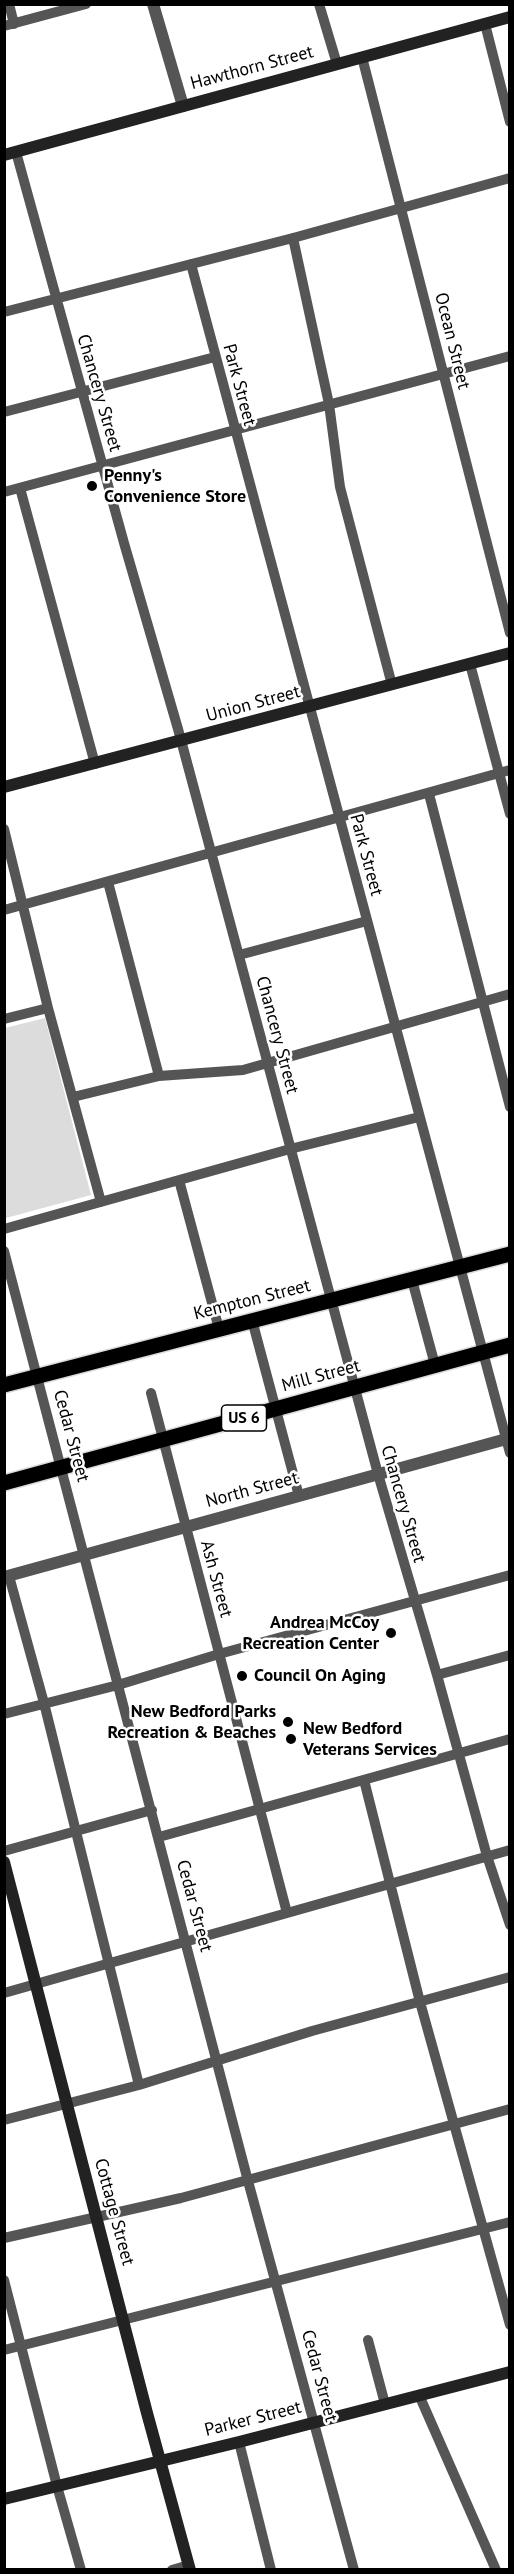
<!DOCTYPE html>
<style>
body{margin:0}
#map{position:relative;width:514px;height:2574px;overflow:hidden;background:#fff;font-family:"PT Sans",sans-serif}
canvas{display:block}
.frame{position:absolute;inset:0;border:6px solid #000;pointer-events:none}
</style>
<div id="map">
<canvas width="514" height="2574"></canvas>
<div class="frame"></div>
</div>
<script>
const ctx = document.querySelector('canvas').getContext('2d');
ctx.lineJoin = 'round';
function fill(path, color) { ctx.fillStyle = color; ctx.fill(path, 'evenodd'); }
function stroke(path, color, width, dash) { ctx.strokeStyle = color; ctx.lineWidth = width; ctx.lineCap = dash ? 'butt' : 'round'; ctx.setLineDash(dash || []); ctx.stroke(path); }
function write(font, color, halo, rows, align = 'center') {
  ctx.font = font + ' "PT Sans",sans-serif'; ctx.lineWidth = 5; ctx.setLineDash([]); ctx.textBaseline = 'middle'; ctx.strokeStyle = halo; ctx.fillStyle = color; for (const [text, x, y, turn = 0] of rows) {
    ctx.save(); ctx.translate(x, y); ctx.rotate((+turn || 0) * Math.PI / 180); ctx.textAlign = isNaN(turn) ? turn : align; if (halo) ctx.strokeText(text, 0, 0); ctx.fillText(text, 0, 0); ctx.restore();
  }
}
const green = new Path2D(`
 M 45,1018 L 91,1195 L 6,1218 L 5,1028 Z`);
const minor = new Path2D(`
 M 9,4 L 14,24
 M 319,4 L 337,64
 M 485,24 L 510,122
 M 4,26 L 86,4
 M 362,57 L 510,633
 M 16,152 L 124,543 L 178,729 L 378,1474 L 437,1675 L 487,1856 L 510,1925
 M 293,238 L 329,404 L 340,487 L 392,685
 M 191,264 L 510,1453
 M 4,312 L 293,238 L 510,178
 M 4,412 L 215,357
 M 20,488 L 95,764
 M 4,492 L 510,356
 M 470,664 L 510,814
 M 429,794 L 510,1107
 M 4,829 L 48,1008 L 101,1202
 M 108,882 L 159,1076
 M 4,910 L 510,770
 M 239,955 L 367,921
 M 4,1019 L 48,1008
 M 73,1097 L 159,1076 L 243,1070 L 510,994
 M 179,1180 L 219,1329
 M 4,1229 L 290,1149 L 419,1117
 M 4,1251 L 248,2181 L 354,2570
 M 412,1280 L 435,1365
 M 252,1320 L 299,1496
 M 151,1393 L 287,1913
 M 9,1576 L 44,1703 L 139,2085
 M 437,1675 L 510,1655
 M 4,1714 L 118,1685 L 219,1654 L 510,1575
 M 364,1780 L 420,2002 L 510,2325
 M 159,1837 L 510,1739
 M 4,1851 L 152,1810
 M 4,1993 L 510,1850
 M 4,2120 L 139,2085 L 312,2031 L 510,1977
 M 4,2238 L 181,2198 L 510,2109
 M 4,2280 L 57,2486 L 81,2570
 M 368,2340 L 385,2404
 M 4,2350 L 510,2222
 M 419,2395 L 496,2570
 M 239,2442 L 271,2570
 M 172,2570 L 189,2565`);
const tertiary = new Path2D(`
 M 153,4 L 183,106
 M 4,1577 L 510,1438`);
const secondary = new Path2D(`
 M 4,155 L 510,17
 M 4,787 L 510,653
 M 4,1862 L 147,2413 L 190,2570
 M 4,2499 L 239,2442 L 510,2372`);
const primary = new Path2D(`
 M 4,1385 L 510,1254
 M 4,1483 L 510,1345`);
const markers = [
 [92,486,6,"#000"],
 [391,1633,6,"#000"],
 [242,1676,6,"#000"],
 [288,1722,6,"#000"],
 [291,1739,6,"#000"]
];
const shields = [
 [244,1418,45]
];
const shieldNames = [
 ["US 6",244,1418]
];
const streetNames = [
 ["Hawthorn Street",252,68,-15],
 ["Ocean Street",452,341,76],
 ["Park Street",239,385,75],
 ["Chancery Street",99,393,74],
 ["Union Street",253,704,-15],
 ["Park Street",366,855,75],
 ["Chancery Street",277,1035,75],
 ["Kempton Street",252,1300,-14],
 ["Mill Street",321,1376,-15],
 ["Cedar Street",71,1436,75],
 ["North Street",252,1490,-15],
 ["Chancery Street",403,1504,74],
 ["Ash Street",216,1579,75],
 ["Cedar Street",194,1906,75],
 ["Cottage Street",114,2212,75],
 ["Cedar Street",319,2376,75],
 ["Parker Street",253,2419,-14]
];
const poiNames = [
 ["Penny's",104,476],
 ["Convenience Store",104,497],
 ["Andrea McCoy",379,1623,"right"],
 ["Recreation Center",379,1644,"right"],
 ["Council On Aging",254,1676],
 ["New Bedford Parks",276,1712,"right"],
 ["Recreation & Beaches",276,1733,"right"],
 ["New Bedford",303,1729],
 ["Veterans Services",303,1750]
];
fill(green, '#dcdcdc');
stroke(primary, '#dbdbdb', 18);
stroke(minor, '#555', 10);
stroke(tertiary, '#555', 12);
stroke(secondary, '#222', 12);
stroke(primary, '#000', 15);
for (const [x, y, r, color] of markers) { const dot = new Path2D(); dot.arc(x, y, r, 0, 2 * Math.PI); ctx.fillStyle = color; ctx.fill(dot); stroke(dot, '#fff', 2); }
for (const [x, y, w] of shields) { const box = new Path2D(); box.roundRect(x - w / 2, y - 13, w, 26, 4.5); ctx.fillStyle = '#fff'; ctx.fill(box); stroke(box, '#000', 1.5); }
write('bold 16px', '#000', null, shieldNames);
write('18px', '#000', '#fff', streetNames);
write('bold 18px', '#000', '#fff', poiNames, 'left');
</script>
